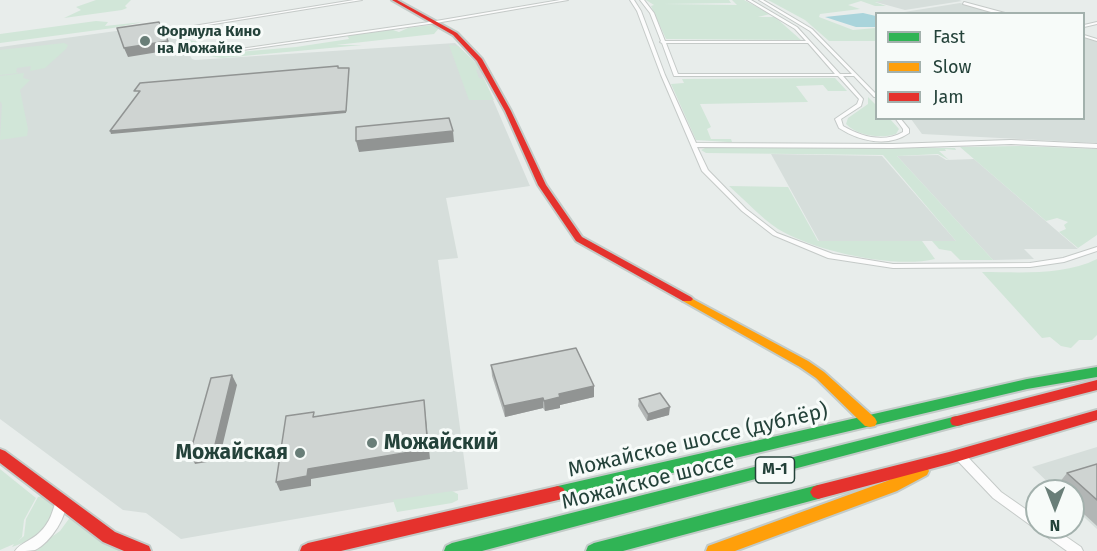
<!DOCTYPE html>
<meta charset="utf-8">
<style>
body{margin:0}
#map{position:relative;width:1097px;height:551px;overflow:hidden;background:#e8edeb;font-family:"Fira Sans",sans-serif}
canvas{display:block}
.legend{position:absolute;left:875px;top:12px;width:210px;height:108px;box-sizing:border-box;background:#f7fbf9;border:2px solid #a3b1ad;margin:0;padding:8px 10px;list-style:none;font-size:18px;color:#24423a}
.legend li{display:flex;align-items:center;gap:12px;height:30px}
.legend b{width:30px;border:2px solid #a3b1ad}
.north{position:absolute;left:1025px;top:479px;width:60px;height:60px;box-sizing:border-box;background:#f7fbf9;border:2px solid #a3b1ad;border-radius:50%;rotate:180deg;font-size:16px;font-weight:700;line-height:24px;text-align:center;color:#24423a}
.north::after{content:'';display:block;margin:auto;width:21px;height:27px;background:#697e78;clip-path:polygon(50% 0,100% 100%,50% 72%,0 100%)}
</style>
<div id="map">
<canvas width="1097" height="551"></canvas>
<ul class="legend">
<li><b style="height:8px;background:#30b455"></b>Fast</li>
<li><b style="height:8px;background:#ff9f0a"></b>Slow</li>
<li><b style="height:8px;background:#e5322d"></b>Jam</li>
</ul>
<div class="north">N</div>
</div>
<script>
const ctx = document.querySelector('canvas').getContext('2d');
ctx.lineJoin = 'round';
function fill(path, color) { ctx.fillStyle = color; ctx.fill(path, 'evenodd'); }
function stroke(path, color, width, dash) { ctx.strokeStyle = color; ctx.lineWidth = width; ctx.lineCap = dash ? 'butt' : 'round'; ctx.setLineDash(dash || []); ctx.stroke(path); }
function write(font, color, halo, rows, align = 'center') {
  ctx.font = font + ' "Fira Sans",sans-serif'; ctx.lineWidth = 6; ctx.setLineDash([]); ctx.textBaseline = 'middle'; ctx.strokeStyle = halo; ctx.fillStyle = color; for (const [text, x, y, turn = 0] of rows) {
    ctx.save(); ctx.translate(x, y); ctx.rotate((+turn || 0) * Math.PI / 180); ctx.textAlign = isNaN(turn) ? turn : align; if (halo) ctx.strokeText(text, 0, 0); ctx.fillText(text, 0, 0); ctx.restore();
  }
}
const built = new Path2D(`
 M 879,0 L 959,0 L 962,1 L 905,10 L 872,1 Z
 M 960,3 L 1001,13 L 892,14 Z
 M 167,24 L 175,28 L 192,59 L 195,60 L 455,43 L 478,65 L 530,186 L 446,198 L 458,258 L 438,260 L 468,489 L 181,539 L 146,513 L 123,510 L 0,419 L 0,47 Z
 M 1084,36 L 1097,41 L 1097,143 L 922,134 L 911,119 L 1084,118 Z
 M 771,154 L 882,156 L 956,241 L 819,241 Z
 M 938,155 L 946,160 L 974,159 L 1078,249 L 1024,249 L 1034,259 L 993,260 L 897,156 Z
 M 1097,447 L 1097,529 L 1073,507 L 1073,491 L 1057,491 L 1032,467 Z`);
const green = new Path2D(`
 M 96,0 L 131,0 L 125,6 L 127,8 L 122,10 L 64,18 L 81,10 L 76,7 Z
 M 646,0 L 729,0 L 731,3 L 663,4 L 737,5 L 732,0 L 744,0 L 770,14 L 758,17 L 775,17 L 801,40 L 666,39 L 651,6 L 654,5 Z
 M 768,0 L 884,0 L 875,2 L 886,6 L 875,6 L 861,1 L 848,5 L 860,9 L 820,14 L 819,17 L 853,30 L 876,28 L 876,41 L 829,41 L 805,20 Z
 M 96,21 L 108,22 L 105,26 L 143,22 L 113,28 L 0,43 L 0,34 Z
 M 431,25 L 440,27 L 434,34 L 336,45 L 362,45 L 222,58 L 195,54 L 190,51 L 180,34 L 188,40 L 207,43 L 215,54 L 296,47 L 349,39 L 347,35 L 350,35 L 390,29 L 399,32 L 408,28 Z
 M 64,43 L 68,45 L 66,49 L 45,68 L 30,71 L 31,66 L 17,68 L 16,72 L 19,73 L 0,75 L 0,50 Z
 M 449,45 L 458,46 L 478,65 L 479,69 L 476,70 L 479,78 L 484,79 L 494,100 L 469,100 Z
 M 24,73 L 23,78 L 30,80 L 20,90 L 28,129 L 27,136 L 0,140 L 2,104 L 0,101 L 0,76 Z
 M 835,78 L 847,91 L 828,91 L 823,85 L 796,86 L 808,102 L 700,104 L 711,127 L 707,129 L 711,139 L 731,139 L 732,142 L 728,142 L 696,140 L 671,84 L 684,83 L 682,79 Z
 M 868,97 L 876,105 L 876,118 L 890,119 L 899,129 L 896,134 C 880,139 858,136 846,124 L 848,118 L 868,104 Z
 M 1020,146 L 1097,149 L 1097,235 L 1078,248 L 1059,232 L 1066,229 L 1064,225 L 1068,222 L 1057,218 L 1046,221 L 960,147 Z
 M 705,148 L 955,148 L 956,150 L 945,149 L 946,151 L 939,151 L 949,160 L 938,154 L 897,156 L 993,260 L 960,260 L 951,251 L 939,249 L 932,241 L 956,241 L 883,155 L 706,153 L 701,150 Z
 M 729,186 L 788,187 L 818,241 L 922,241 L 935,259 C 894,269 814,251 778,229 C 760,217 745,200 729,186 Z
 M 1097,259 L 1097,335 L 1092,340 L 1079,340 L 1071,348 L 1061,346 L 1050,337 L 1042,338 L 982,272 C 1019,272 1063,276 1097,259 Z
 M 0,469 L 36,498 L 24,520 L 22,537 L 17,542 L 24,536 L 26,519 L 38,497 L 42,496 L 55,503 C 57,527 31,541 12,547 L 14,544 L 0,550 Z
 M 452,491 L 458,494 L 458,500 L 452,503 L 397,512 L 393,500 Z
 M 71,516 L 129,551 L 32,551 L 60,531 Z`);
const water = new Path2D(`
 M 863,13 L 876,16 L 876,27 L 856,27 L 825,17 Z`);
const street = new Path2D(`
 M 354,0 L 362,0 L 183,29 L 181,28 Z
 M 560,0 L 568,0 L 436,23 L 228,52 L 226,51 L 436,21 Z
 M 630,0 L 634,0 L 641,11 L 665,75 L 696,143 L 892,144 L 1011,140 L 1097,144 L 1097,148 L 1011,144 L 892,148 L 697,147 L 708,170 L 746,209 L 777,233 L 833,254 L 893,264 L 1030,263 L 1063,258 L 1097,247 L 1097,251 L 1064,262 L 1030,267 L 893,268 L 828,258 L 773,235 L 742,211 L 702,171 L 661,75 L 637,11 Z
 M 640,0 L 644,0 L 654,13 L 665,41 L 806,41 L 795,29 L 747,0 L 751,0 L 797,27 L 840,74 L 852,74 L 810,31 L 759,0 L 763,0 L 812,29 L 876,94 L 876,97 L 874,97 L 854,76 L 843,76 L 863,99 L 861,106 L 841,119 L 843,126 C 862,137 884,143 903,132 L 903,129 L 895,118 L 900,118 L 909,129 L 909,133 C 888,148 859,141 839,128 L 835,119 L 857,104 L 859,99 L 838,76 L 674,76 L 662,43 L 660,42 L 661,41 L 650,13 ZM 666,43 L 808,43 L 835,74 L 678,74 Z
 M 964,2 L 1005,13 L 1005,14 L 998,14 L 963,4 Z
 M 1097,22 L 1097,24 L 1084,27 L 1084,25 Z
 M 1084,35 L 1097,39 L 1097,41 L 1084,37 Z
 M 959,451 L 963,452 L 1001,492 L 1037,517 L 1037,527 L 1052,527 L 1081,547 L 1083,551 L 1067,551 L 1039,531 L 1038,528 L 1033,527 L 993,498 L 955,458 L 954,455 L 955,452 Z
 M 61,496 L 65,498 C 70,514 50,543 35,550 C 29,551 21,551 15,551 C 20,543 32,540 39,533 C 51,522 52,512 57,498 Z`);
const fast = new Path2D(`
 M 1097,367 L 1097,377 L 1027,389 L 558,500 L 553,498 L 550,493 L 553,488 L 558,486 L 1027,379 Z
 M 957,416 L 962,417 L 964,421 L 962,425 L 957,426 L 482,551 L 444,551 L 446,546 L 452,543 Z
 M 818,485 L 823,487 L 826,492 L 823,497 L 818,499 L 623,551 L 586,551 L 588,546 L 594,543 Z`);
const slow = new Path2D(`
 M 687,296 L 808,361 L 824,372 L 875,418 L 877,422 L 875,426 L 870,427 L 865,426 L 816,378 L 800,367 L 683,301 L 681,299 L 683,297 Z
 M 922,465 L 927,467 L 929,471 L 927,475 L 897,491 L 735,551 L 706,551 L 708,546 L 887,481 Z`);
const jam = new Path2D(`
 M 392,0 L 397,0 L 457,33 L 482,59 L 511,111 L 546,185 L 582,237 L 691,297 L 693,299 L 691,301 L 683,301 L 576,241 L 538,185 L 505,111 L 477,61 L 453,35 Z
 M 1097,380 L 1097,390 L 957,426 L 952,425 L 950,421 L 952,417 L 957,416 Z
 M 1097,410 L 1097,420 L 949,464 L 818,499 L 813,497 L 810,492 L 813,487 L 818,485 L 949,452 Z
 M 0,449 L 5,451 L 115,532 L 149,546 L 151,551 L 124,551 L 103,542 L 0,463 Z
 M 558,486 L 563,488 L 566,493 L 563,498 L 558,500 L 341,551 L 300,551 L 302,546 L 308,543 Z`);
const wall = new Path2D(`
 M 491,365 L 594,386 L 594,397 L 560,405 L 560,408 L 545,411 L 543,408 L 505,417 L 492,376 Z
 M 639,399 L 669,415 L 647,421 L 638,406 Z
 M 1097,464 L 1097,526 L 1073,504 L 1073,491 L 1059,491 L 1055,488 L 1067,473 Z`);
const shadedWall = new Path2D(`
 M 168,41 L 171,50 L 128,57 L 124,48 Z
 M 349,68 L 346,113 L 111,134 L 110,131 Z
 M 453,131 L 454,142 L 359,152 L 356,141 Z
 M 232,375 L 237,385 L 219,460 L 195,464 L 190,453 Z
 M 594,386 L 594,397 L 560,405 L 560,408 L 545,411 L 544,401 L 559,394 Z
 M 543,398 L 543,408 L 505,417 L 504,406 Z
 M 424,400 L 430,459 L 311,479 L 311,486 L 280,491 L 276,482 L 308,469 Z
 M 670,407 L 669,415 L 647,421 L 648,414 Z`);
const building = new Path2D(`
 M 159,22 L 168,41 L 124,48 L 117,28 Z
 M 338,66 L 338,68 L 349,68 L 346,111 L 110,131 L 140,91 L 134,91 L 140,83 Z
 M 449,118 L 453,131 L 356,141 L 356,127 Z
 M 576,348 L 594,386 L 559,394 L 560,397 L 544,401 L 543,398 L 504,406 L 491,365 Z
 M 232,375 L 214,449 L 190,453 L 211,378 Z
 M 660,393 L 670,407 L 648,414 L 639,399 Z
 M 424,400 L 428,449 L 308,469 L 307,476 L 276,482 L 286,416 L 314,412 L 313,417 Z
 M 1097,464 L 1097,500 L 1067,473 Z`);
const markers = [
 [145,41,6,"#697e78"],
 [372,443,6,"#697e78"],
 [300,453,6,"#697e78"]
];
const farPoinames = [
 ["Формула Кино",157,32],
 ["на Можайке",157,49]
];
const shields = [
 [775,470,39]
];
const shieldNames = [
 ["М-1",775,470]
];
const nearStreetnames = [
 ["Можайское шоссе (дублёр)",698,441,-13],
 ["Можайское шоссе",648,482,-14]
];
const nearPoinames = [
 ["Можайский",384,443],
 ["Можайская",288,453,"right"]
];
fill(built, '#d6dedb');
fill(green, '#d1e6d8');
fill(water, '#a9d4db');
stroke(street, '#c5cac8', 2);
stroke(fast, '#c3cbc8', 4);
stroke(slow, '#c3cbc8', 4);
stroke(jam, '#c3cbc8', 4);
fill(street, '#fcfcfc');
fill(fast, '#30b455');
fill(slow, '#ff9f0a');
fill(jam, '#e5322d');
fill(wall, '#b2b6b5');
fill(shadedWall, '#919493');
fill(building, '#cfd4d2');
stroke(building, '#919493', 1.5);
for (const [x, y, r, color] of markers) { const dot = new Path2D(); dot.arc(x, y, r, 0, 2 * Math.PI); ctx.fillStyle = color; ctx.fill(dot); stroke(dot, '#f7fbf9', 2); }
write('bold 15px', '#24423a', '#f7fbf9', farPoinames, 'left');
for (const [x, y, w] of shields) { const box = new Path2D(); box.roundRect(x - w / 2, y - 13, w, 26, 4.5); ctx.fillStyle = '#f7fbf9'; ctx.fill(box); stroke(box, '#24423a', 1.5); }
write('bold 16px', '#24423a', null, shieldNames);
write('21px', '#24423a', '#f7fbf9', nearStreetnames);
write('bold 21px', '#24423a', '#f7fbf9', nearPoinames, 'left');
</script>
